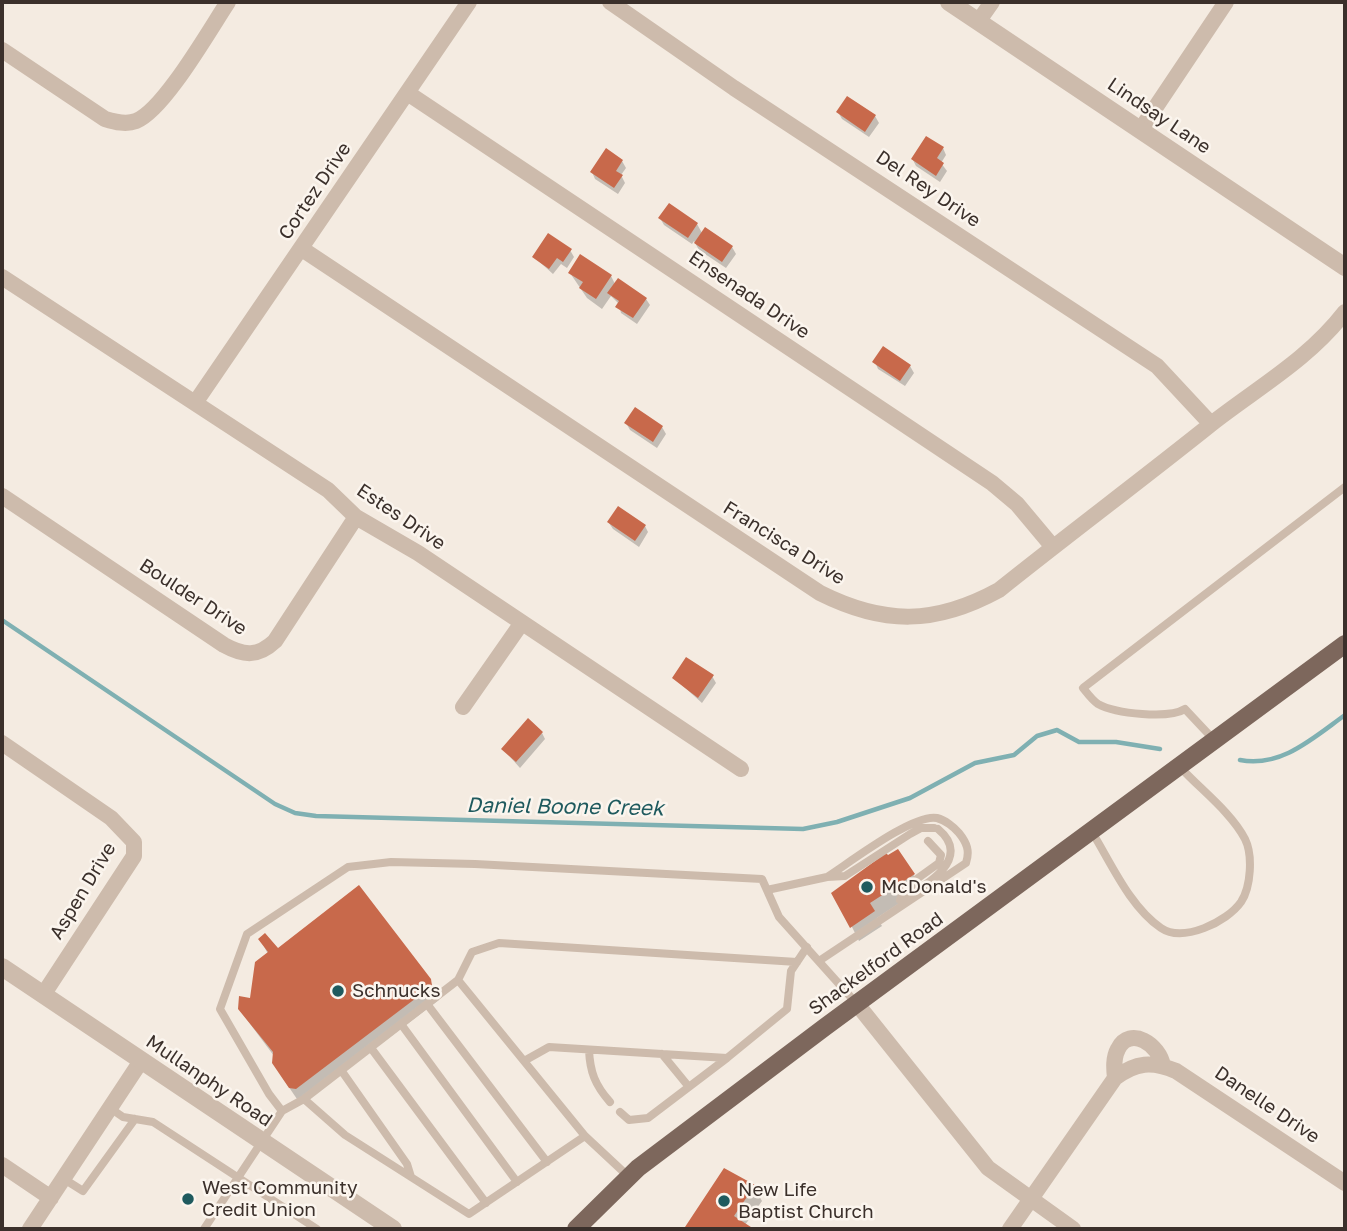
<!DOCTYPE html>
<style>
body{margin:0}
#map{position:relative;width:1347px;height:1231px;overflow:hidden;background:#f4ebe1;font-family:"Golos Text",sans-serif}
canvas{display:block}
.frame{position:absolute;inset:0;border:4px solid #3b302b;pointer-events:none}
</style>
<div id="map">
<canvas width="1347" height="1231"></canvas>
<div class="frame"></div>
</div>
<script>
const ctx = document.querySelector('canvas').getContext('2d');
ctx.lineJoin = 'round';
function fill(path, color) { ctx.fillStyle = color; ctx.fill(path, 'evenodd'); }
function stroke(path, color, width, dash) { ctx.strokeStyle = color; ctx.lineWidth = width; ctx.lineCap = dash ? 'butt' : 'round'; ctx.setLineDash(dash || []); ctx.stroke(path); }
function write(font, color, halo, rows, align = 'center') {
  ctx.font = font + ' "Golos Text",sans-serif'; ctx.lineWidth = 5; ctx.setLineDash([]); ctx.textBaseline = 'middle'; ctx.strokeStyle = halo; ctx.fillStyle = color; for (const [text, x, y, turn = 0] of rows) {
    ctx.save(); ctx.translate(x, y); ctx.rotate((+turn || 0) * Math.PI / 180); ctx.textAlign = isNaN(turn) ? turn : align; if (halo) ctx.strokeText(text, 0, 0); ctx.fillText(text, 0, 0); ctx.restore();
  }
}
const shadow = new Path2D(`
 M 838,112 L 875,116 L 879,123 L 869,137 L 842,119 Z
 M 943,148 L 946,155 L 941,163 L 947,171 L 940,182 L 916,166 L 913,160 Z
 M 622,161 L 626,168 L 621,175 L 625,183 L 618,194 L 595,179 L 592,172 Z
 M 660,218 L 697,224 L 702,233 L 732,247 L 736,254 L 726,268 L 699,250 L 694,241 L 692,244 L 664,225 Z
 M 570,250 L 574,257 L 567,268 L 561,264 L 553,274 L 534,257 Z
 M 570,273 L 611,276 L 615,284 L 646,299 L 650,305 L 637,324 L 621,313 L 619,304 L 611,296 L 602,309 L 587,298 Z
 M 875,362 L 910,366 L 914,373 L 905,386 L 878,369 Z
 M 626,423 L 662,427 L 666,434 L 657,448 L 630,430 Z
 M 609,523 L 645,526 L 648,532 L 639,547 L 613,529 Z
 M 712,676 L 716,683 L 702,703 L 674,678 Z
 M 542,733 L 545,739 L 520,768 L 503,749 Z
 M 913,874 L 921,889 L 877,918 L 882,926 L 859,941 L 844,911 Z
 M 260,939 L 277,951 L 430,980 L 439,1000 L 304,1102 L 299,1102 L 282,1077 L 274,1056 L 239,1009 L 252,1000 L 268,954 Z
 M 724,1170 L 754,1187 L 762,1201 L 745,1225 L 751,1229 L 689,1229 Z`);
const stream = new Path2D(`
 M 2,620 L 275,804 L 295,813 L 316,816 L 803,829 L 837,822 L 910,798 L 975,763 L 1014,755 L 1037,736 L 1057,730 L 1079,742 L 1116,742 L 1160,749
 M 1240,760 C 1281,768 1313,738 1345,715`);
const building = new Path2D(`
 M 847,96 L 876,115 L 865,132 L 836,112 Z
 M 926,136 L 944,147 L 937,158 L 944,163 L 936,176 L 911,159 Z
 M 606,148 L 623,160 L 616,171 L 623,175 L 614,188 L 590,172 Z
 M 669,203 L 698,223 L 688,238 L 658,218 Z
 M 705,227 L 733,246 L 722,262 L 694,243 Z
 M 548,233 L 572,249 L 563,262 L 557,258 L 549,269 L 532,257 Z
 M 580,254 L 612,275 L 596,299 L 579,288 L 583,282 L 568,273 Z
 M 618,278 L 647,298 L 633,318 L 615,307 L 619,301 L 607,293 Z
 M 883,346 L 911,365 L 900,381 L 872,362 Z
 M 635,407 L 663,426 L 653,442 L 624,423 Z
 M 618,506 L 646,525 L 635,541 L 607,522 Z
 M 686,657 L 714,675 L 698,698 L 672,678 Z
 M 528,718 L 543,732 L 516,762 L 501,749 Z
 M 898,849 L 915,874 L 870,903 L 875,911 L 850,928 L 831,893 L 886,853 L 888,855 Z
 M 359,885 L 431,979 L 432,986 L 296,1089 L 289,1088 L 272,1063 L 273,1052 L 238,1009 L 239,996 L 250,998 L 255,962 L 268,952 L 258,939 L 265,933 L 278,948 Z
 M 724,1168 L 755,1185 L 734,1216 L 754,1229 L 689,1229 L 685,1227 Z`);
const service = new Path2D(`
 M 1215,741 L 1185,709 C 1169,719 1116,714 1098,704 C 1093,701 1087,693 1083,688 L 1345,487
 M 1092,832 C 1111,863 1130,907 1161,928 C 1183,943 1227,922 1241,902 C 1251,887 1253,855 1245,839 C 1231,812 1200,789 1180,767
 M 767,890 L 827,877 L 845,876 L 910,834 L 921,828 L 934,828
 M 901,898 C 927,886 973,858 938,829
 M 900,900 L 907,886 L 939,863 L 941,855 L 928,841
 M 819,961 L 966,863 C 970,851 967,843 959,833 C 954,827 945,820 937,818 C 914,813 849,863 827,877
 M 458,980 L 472,952 L 499,943 L 797,962
 M 427,1004 L 547,1162
 M 401,1024 L 517,1182
 M 371,1048 L 486,1203
 M 589,1050 C 590,1072 595,1085 610,1102
 M 662,1054 L 689,1087
 M 524,1061 L 549,1047 L 727,1058 L 787,1009 L 791,971 L 807,947
 M 341,1070 L 407,1164 L 411,1177
 M 304,1099 L 345,1135 L 469,1214 L 585,1136 L 629,1177
 M 110,1108 L 123,1117 L 153,1122 L 317,1229
 M 282,1111 L 269,1094 L 220,1009 L 247,934 L 348,867 L 391,862 L 475,864 L 762,879 L 779,917 L 857,1004
 M 620,1112 L 629,1120 L 648,1118 L 727,1058
 M 64,1179 L 83,1191 L 135,1119
 M 204,1229 L 282,1111 L 304,1099 L 458,980 L 585,1136`);
const minor = new Path2D(`
 M 610,2 L 734,88 L 1157,366 L 1211,424
 M 978,22 L 992,2
 M 2,50 L 105,119 C 115,122 126,125 136,121 C 164,110 210,29 228,2
 M 409,94 L 992,483 L 1017,504 L 1053,547
 M 1141,129 L 1226,2
 M 302,249 L 820,593 C 884,625 935,625 999,590 C 1069,534 1140,481 1210,425 C 1257,388 1308,360 1345,312
 M 2,277 L 328,490 L 356,517 L 418,553 L 741,769
 M 195,403 L 469,2
 M 2,496 L 224,645 C 244,656 258,657 275,641 L 356,517
 M 463,707 L 521,624
 M 2,743 L 111,818 L 134,842 L 134,856 L 43,995
 M 857,1004 L 988,1168 L 1073,1229
 M 1115,1078 C 1114,1069 1113,1058 1118,1049 C 1130,1025 1160,1045 1163,1066
 M 2,1165 L 51,1198
 M 30,1229 L 141,1061
 M 1010,1229 L 1115,1078 C 1136,1062 1152,1061 1176,1071 L 1345,1183`);
const tertiary = new Path2D(`
 M 949,2 L 1345,267
 M 2,967 L 393,1229`);
const primary = new Path2D(`
 M 576,1229 L 638,1168 L 825,1027 L 1345,644`);
const markers = [
 [867,887,7,"#1f5a5e"],
 [338,991,7,"#1f5a5e"],
 [188,1199,7,"#1f5a5e"],
 [724,1201,7,"#1f5a5e"]
];
const streetNames = [
 ["Lindsay Lane",1159,116,34],
 ["Del Rey Drive",928,189,34],
 ["Cortez Drive",315,191,-56],
 ["Ensenada Drive",749,295,34],
 ["Estes Drive",401,517,34],
 ["Francisca Drive",784,543,32],
 ["Boulder Drive",193,597,33],
 ["Aspen Drive",83,891,-59],
 ["Shackelford Road",876,964,-36],
 ["Mullanphy Road",209,1081,34],
 ["Danelle Drive",1267,1105,34]
];
const poiNames = [
 ["McDonald's",881,887],
 ["Schnucks",352,991],
 ["West Community",202,1188],
 ["Credit Union",202,1210],
 ["New Life",738,1190],
 ["Baptist Church",738,1212]
];
const waterNames = [
 ["Daniel Boone Creek",565,807,1]
];
fill(shadow, '#0003');
stroke(stream, '#7fb0b2', 4.5);
fill(building, '#c8694b');
stroke(service, '#cdbbac', 8);
stroke(minor, '#cdbbac', 16);
stroke(tertiary, '#cdbbac', 18);
stroke(primary, '#7d675c', 18);
for (const [x, y, r, color] of markers) { const dot = new Path2D(); dot.arc(x, y, r, 0, 2 * Math.PI); ctx.fillStyle = color; ctx.fill(dot); stroke(dot, '#fbf5ee', 2.5); }
write('19px', '#3b302b', '#fbf5ee', streetNames);
write('19px', '#3b302b', '#fbf5ee', poiNames, 'left');
write('italic 21px', '#1f5a5e', '#fbf5ee', waterNames);
</script>
